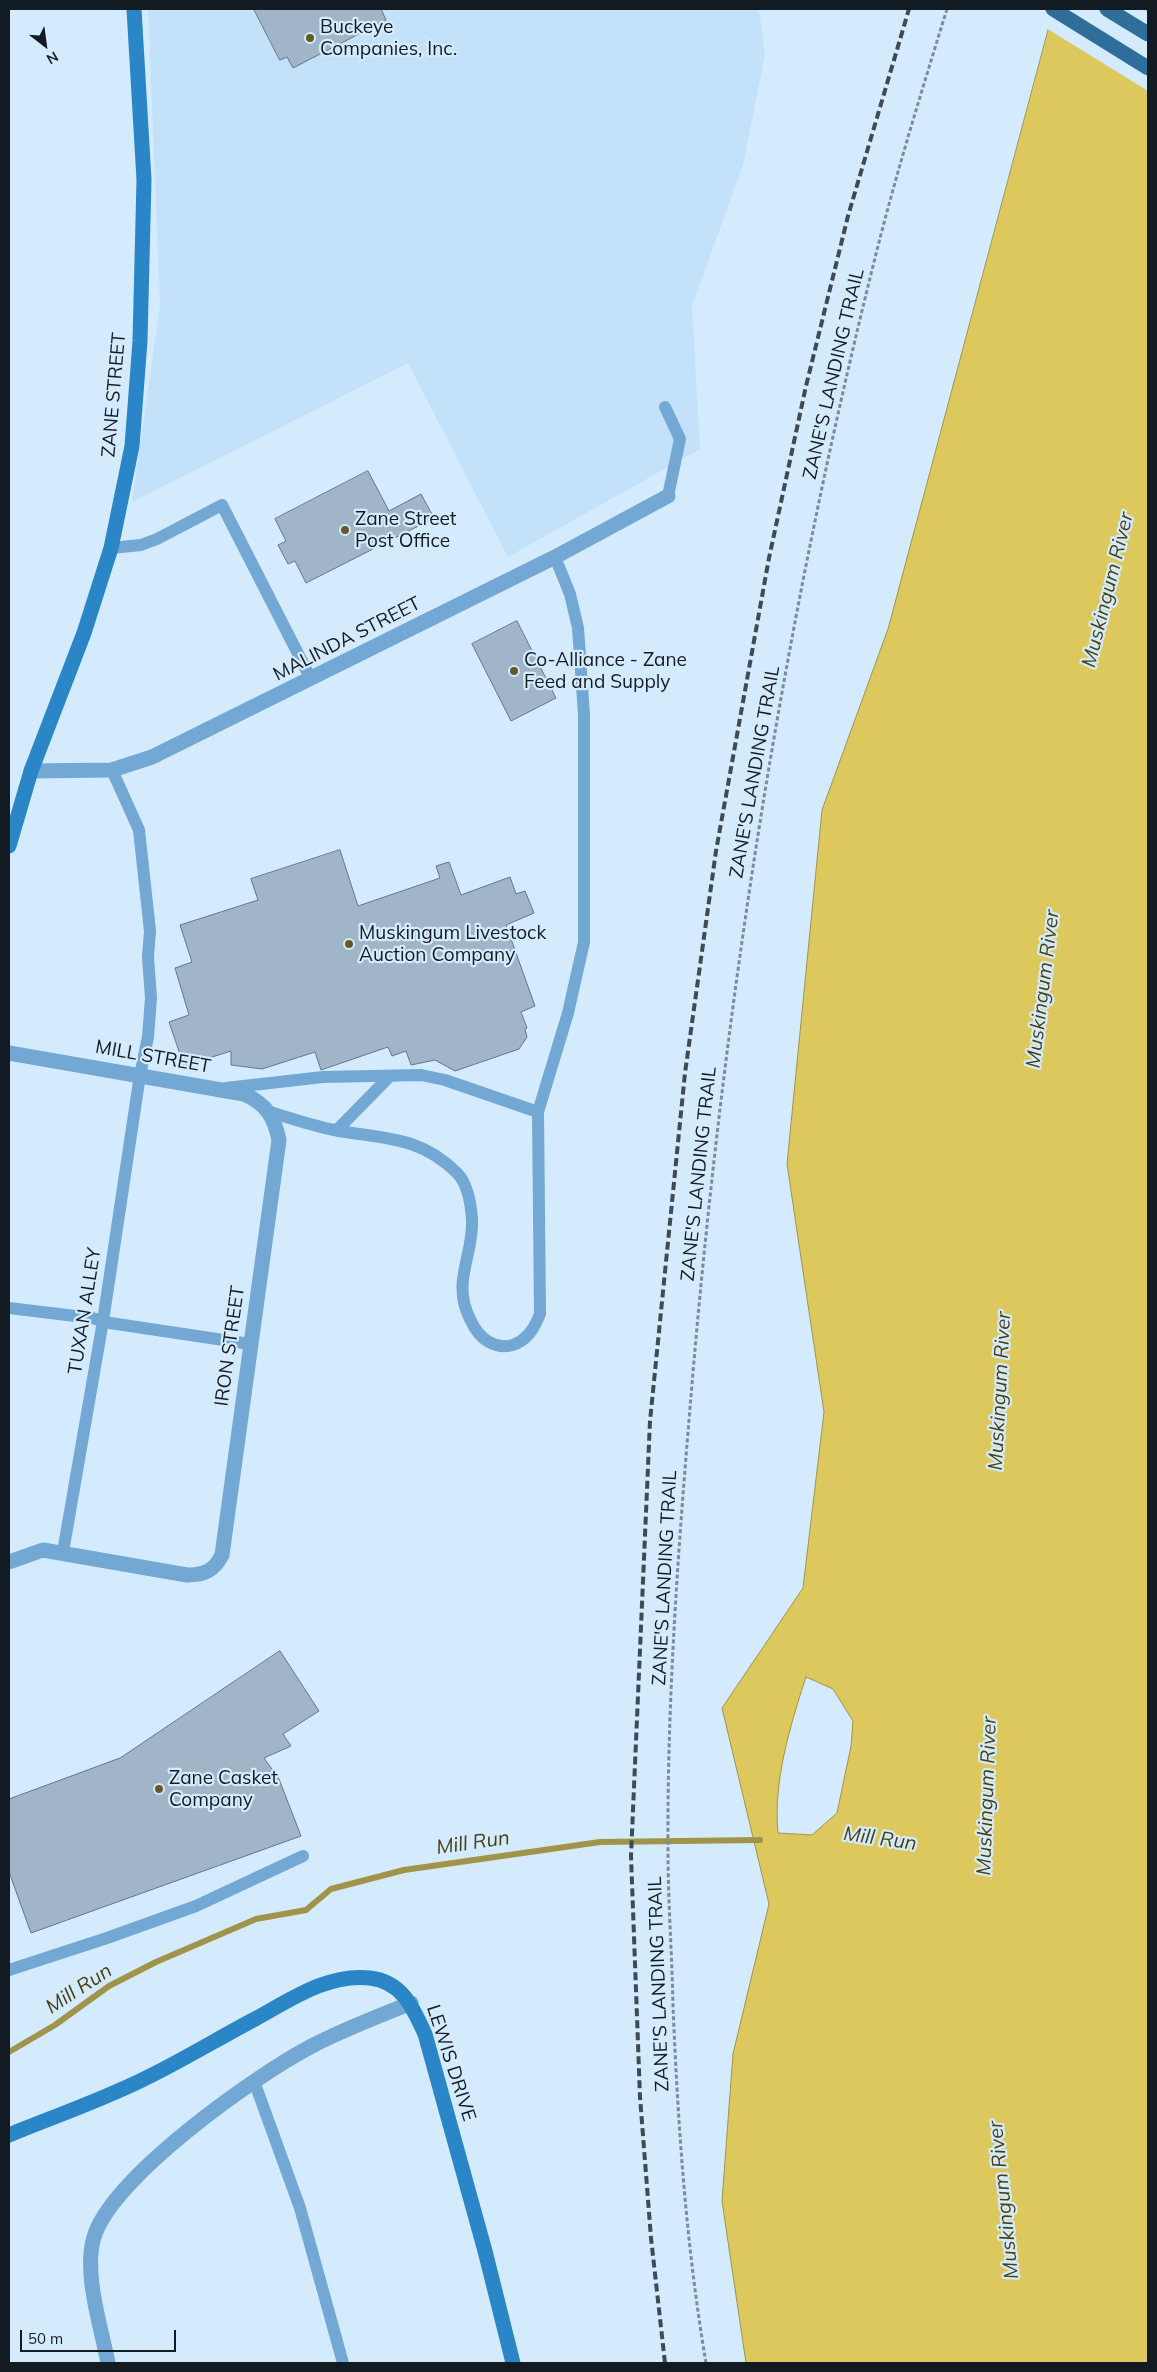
<!DOCTYPE html>
<style>
body{margin:0}
#map{position:relative;width:1157px;height:2372px;overflow:hidden;background:#d4ebfe;font-family:Mulish,sans-serif}
canvas{display:block}
.frame{position:absolute;inset:0;border:10px solid #131b22;pointer-events:none}
.north{position:absolute;left:20px;top:20px;width:50px;height:50px;-webkit-text-stroke:4px #d4ebfe;paint-order:stroke;rotate:150deg;font-size:14px;font-weight:700;line-height:20px;text-align:center;color:#131b22}
.north::after{content:'';display:block;margin:auto;width:18px;height:22px;background:#131b22;clip-path:polygon(50% 0,100% 100%,50% 72%,0 100%)}
.scale{position:absolute;left:20px;top:2330px;width:156px;height:22px;box-sizing:border-box;border:2px solid #131b22;border-top:0;padding-left:6px;font-size:15px;line-height:18px;white-space:nowrap;color:#131b22;-webkit-text-stroke:4px #d4ebfe;paint-order:stroke}
</style>
<div id="map">
<canvas width="1157" height="2372"></canvas>
<div class="frame"></div>
<div class="north">N</div>
<div class="scale">50 m</div>
</div>
<script>
const ctx = document.querySelector('canvas').getContext('2d');
ctx.lineJoin = 'round';
function fill(path, color) { ctx.fillStyle = color; ctx.fill(path, 'evenodd'); }
function stroke(path, color, width, dash) { ctx.strokeStyle = color; ctx.lineWidth = width; ctx.lineCap = dash ? 'butt' : 'round'; ctx.setLineDash(dash || []); ctx.stroke(path); }
function write(font, color, halo, rows, align = 'center') {
  ctx.font = font + ' Mulish,sans-serif'; ctx.lineWidth = 4.5; ctx.setLineDash([]); ctx.textBaseline = 'middle'; ctx.strokeStyle = halo; ctx.fillStyle = color; for (const [text, x, y, turn = 0] of rows) {
    ctx.save(); ctx.translate(x, y); ctx.rotate((+turn || 0) * Math.PI / 180); ctx.textAlign = isNaN(turn) ? turn : align; if (halo) ctx.strokeText(text, 0, 0); ctx.fillText(text, 0, 0); ctx.restore();
  }
}
const built = new Path2D(`
 M 148,9 L 756,9 L 760,14 L 765,55 L 743,165 L 692,306 L 700,449 L 508,557 L 408,363 L 132,502 L 160,306 Z`);
const water = new Path2D(`
 M 1054,9 L 1148,9 L 1148,2363 L 746,2363 L 722,2201 L 733,2054 L 769,1904 L 722,1708 L 803,1588 L 824,1412 L 787,1164 L 822,810 L 888,629 ZM 806,1677 L 833,1689 L 853,1721 L 851,1746 L 837,1813 L 812,1835 L 778,1833 C 773,1782 790,1726 806,1677 Z`);
const pier = new Path2D(`
 M 1051,9 L 1142,9 L 1148,12 L 1148,91 L 1046,28 Z`);
const stream = new Path2D(`
 M 9,2052 L 55,2025 L 109,1986 L 156,1962 L 256,1919 L 306,1910 L 331,1889 L 404,1870 L 600,1842 L 760,1840`);
const building = new Path2D(`
 M 254,9 L 381,9 L 386,20 L 293,68 L 287,57 L 280,60 Z
 M 368,471 L 389,511 L 421,494 L 434,518 L 306,583 L 295,561 L 288,564 L 278,545 L 286,541 L 275,519 Z
 M 517,621 L 556,698 L 511,721 L 472,644 Z
 M 340,850 L 358,906 L 440,878 L 436,866 L 449,862 L 461,895 L 510,877 L 516,894 L 525,891 L 534,913 L 506,925 L 535,1006 L 521,1012 L 527,1028 L 525,1029 L 527,1037 L 519,1049 L 455,1071 L 435,1060 L 411,1065 L 406,1051 L 392,1056 L 388,1047 L 321,1070 L 315,1052 L 262,1069 L 231,1065 L 231,1051 L 184,1066 L 169,1022 L 189,1015 L 175,968 L 192,962 L 180,925 L 258,900 L 251,879 Z
 M 280,1651 L 319,1711 L 283,1734 L 291,1746 L 264,1758 L 279,1779 L 301,1836 L 31,1933 L 9,1872 L 9,1799 L 120,1758 Z`);
const path = new Path2D(`
 M 706,2363 C 686,2245 678,2126 673,2006 C 672,1954 668,1902 668,1850 C 667,1695 679,1538 692,1384 C 724,1006 782,630 874,262 C 895,177 921,93 947,9`);
const lane = new Path2D(`
 M 665,407 L 680,439 L 668,496
 M 111,548 L 141,545 L 157,539 L 222,505 L 311,679
 M 226,1088 L 323,1077 L 421,1075 L 445,1080 L 538,1112
 M 270,1112 C 293,1119 316,1127 339,1131 C 387,1139 421,1137 457,1173 C 468,1184 471,1205 472,1219 C 474,1256 451,1281 470,1319 C 474,1328 480,1337 489,1342 C 500,1348 510,1348 521,1341 C 531,1334 535,1326 540,1314 L 538,1112 L 568,1013 L 584,942 L 584,715 L 578,628 L 570,594 L 555,557
 M 337,1130 L 390,1076
 M 9,1308 L 92,1318 L 110,1323 L 250,1344
 M 63,1552 L 103,1321 L 140,1075 L 148,1037 L 151,998 L 148,957 L 150,931 L 139,830 L 112,770
 M 9,1970 L 107,1938 L 196,1906 L 303,1856
 M 254,2081 L 300,2208 L 343,2363`);
const street = new Path2D(`
 M 31,771 L 112,770 L 152,757 L 555,557 L 668,496
 M 9,1053 L 244,1094 C 266,1104 274,1116 279,1140 L 222,1555 C 214,1571 204,1575 187,1575 L 43,1550 L 9,1562
 M 108,2363 C 101,2326 83,2273 94,2237 C 112,2177 255,2076 310,2047 C 342,2030 377,2017 411,2003`);
const secondary = new Path2D(`
 M 9,846 L 31,771 L 84,633 L 111,548 L 132,446 L 140,341 L 144,180 L 134,9
 M 9,2135 C 53,2117 99,2101 142,2080 C 180,2062 217,2039 255,2019 C 290,2000 328,1973 370,1978 C 403,1982 413,2008 425,2034 L 485,2251 L 513,2363`);
const primary = new Path2D(`
 M 1053,9 L 1148,68
 M 1107,9 L 1148,34`);
const rail = new Path2D(`
 M 665,2363 L 651,2238 L 640,2097 L 631,1856 L 650,1421 L 685,1073 L 716,851 L 769,558 L 806,386 L 848,216 L 909,9`);
const markers = [
 [310,38,5,"#635a26"],
 [345,530,5,"#635a26"],
 [514,671,5,"#635a26"],
 [349,944,5,"#635a26"],
 [159,1789,5,"#635a26"]
];
const poiNames = [
 ["Buckeye",320,27],
 ["Companies, Inc.",320,49],
 ["Zane Street",355,519],
 ["Post Office",355,541],
 ["Co-Alliance - Zane",524,660],
 ["Feed and Supply",524,682],
 ["Muskingum Livestock",359,933],
 ["Auction Company",359,955],
 ["Zane Casket",169,1778],
 ["Company",169,1800]
];
const streetNames = [
 ["ZANE'S LANDING TRAIL",834,374,-77],
 ["ZANE STREET",114,395,-85],
 ["MALINDA STREET",347,639,-27],
 ["ZANE'S LANDING TRAIL",755,772,-80],
 ["MILL STREET",153,1057,10],
 ["ZANE'S LANDING TRAIL",699,1174,-84],
 ["TUXAN ALLEY",85,1311,-81],
 ["IRON STREET",230,1346,-82],
 ["ZANE'S LANDING TRAIL",665,1578,-87],
 ["ZANE'S LANDING TRAIL",659,1984,-92],
 ["LEWIS DRIVE",451,2063,72]
];
const waterNames = [
 ["Muskingum River",1108,590,-76],
 ["Muskingum River",1043,989,-83],
 ["Muskingum River",1000,1391,-87],
 ["Muskingum River",987,1796,-88],
 ["Mill Run",880,1839,8],
 ["Mill Run",473,1843,-8],
 ["Mill Run",79,1989,-33],
 ["Muskingum River",1004,2200,-96]
];
fill(built, '#c4e1fa');
fill(water, '#dcc85d');
stroke(water, '#a0944b', 1);
fill(pier, '#d4ebfe');
stroke(stream, '#a0944b', 6);
fill(building, '#a0b6c8');
stroke(building, '#627687', 1);
stroke(path, '#7b8c99', 3, [4, 2.5]);
stroke(lane, '#72a8d3', 12);
stroke(street, '#72a8d3', 15);
stroke(secondary, '#2a86c6', 15);
stroke(primary, '#2f6d9b', 15);
stroke(rail, '#3e4a54', 4, [8, 4]);
for (const [x, y, r, color] of markers) { const dot = new Path2D(); dot.arc(x, y, r, 0, 2 * Math.PI); ctx.fillStyle = color; ctx.fill(dot); stroke(dot, '#d4ebfe', 2); }
write('19px', '#131b22', '#d4ebfe', poiNames, 'left');
write('19px', '#131b22', '#d4ebfe', streetNames);
write('italic 20px', '#484013', '#d4ebfe', waterNames);
</script>
